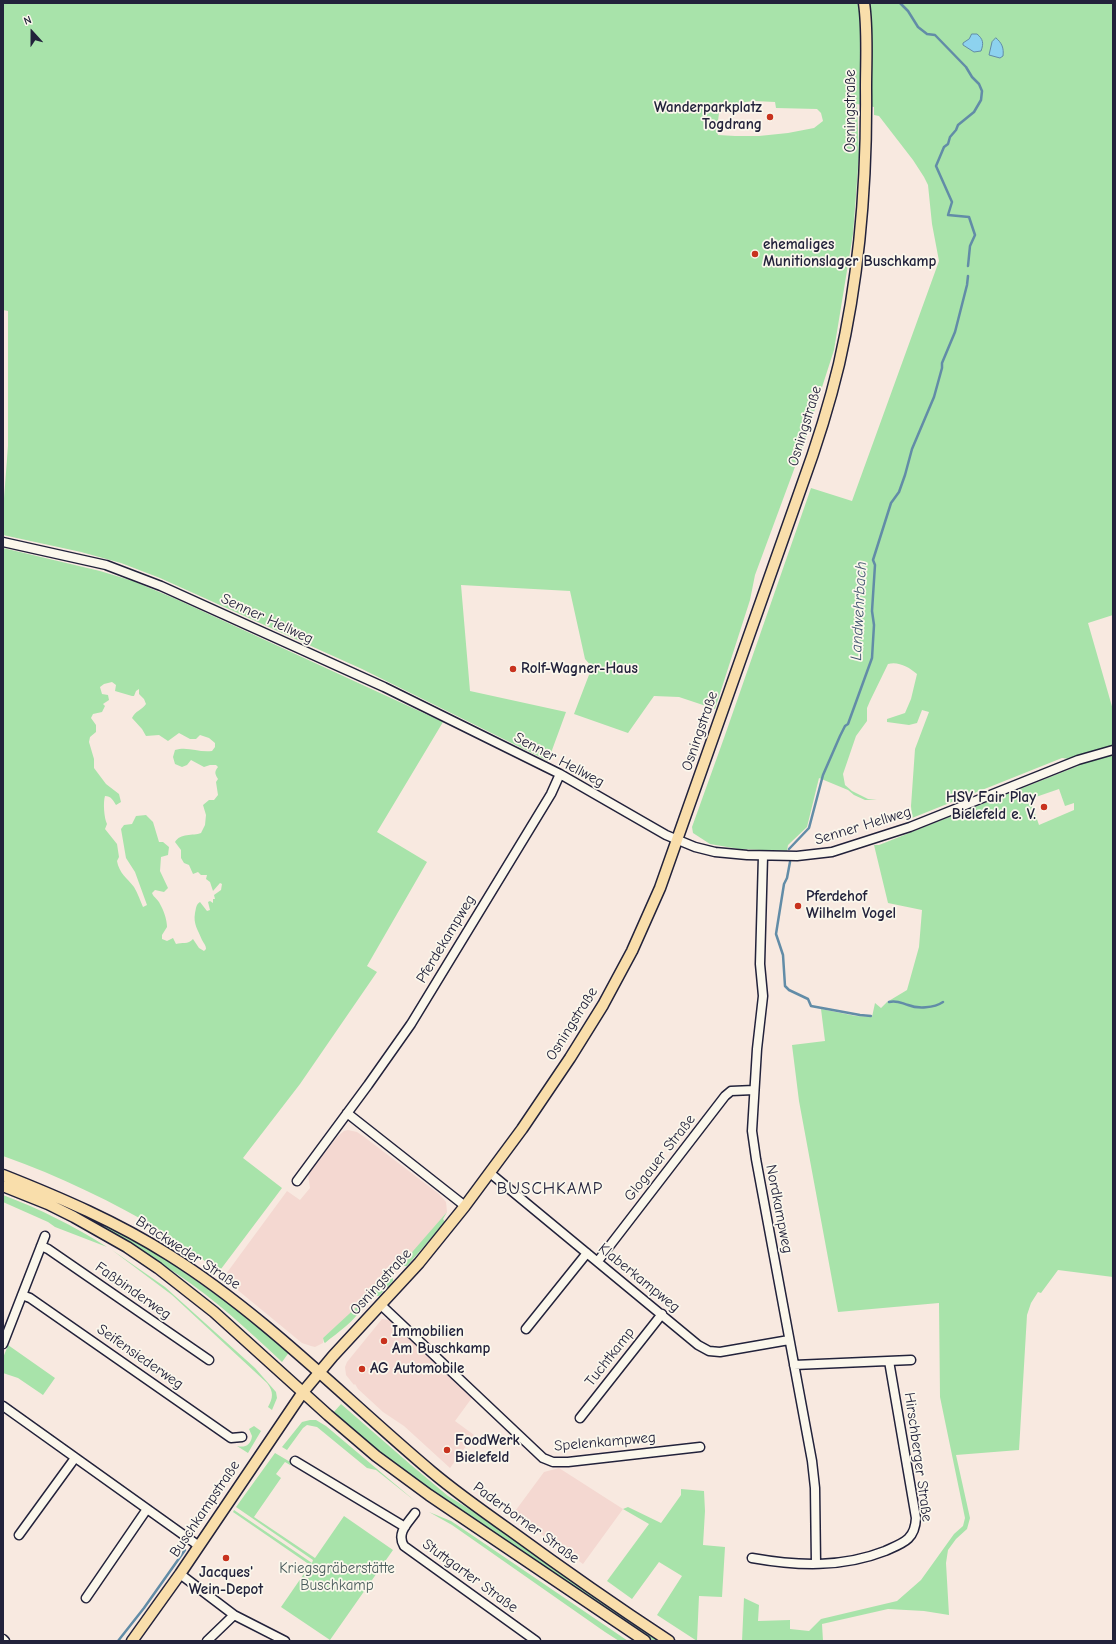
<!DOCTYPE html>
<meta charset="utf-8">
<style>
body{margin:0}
#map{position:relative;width:1116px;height:1644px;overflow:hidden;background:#f8e9e0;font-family:"Comic Neue",sans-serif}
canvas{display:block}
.frame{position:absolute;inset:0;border:4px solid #22223b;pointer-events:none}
.north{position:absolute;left:12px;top:12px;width:40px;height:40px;-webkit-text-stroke:3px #fbf7ec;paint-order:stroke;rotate:339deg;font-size:11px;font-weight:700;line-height:16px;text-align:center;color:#22223b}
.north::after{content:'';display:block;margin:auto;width:14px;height:18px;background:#22223b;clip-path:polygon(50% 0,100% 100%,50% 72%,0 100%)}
</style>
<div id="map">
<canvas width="1116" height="1644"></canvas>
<div class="frame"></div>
<div class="north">N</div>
</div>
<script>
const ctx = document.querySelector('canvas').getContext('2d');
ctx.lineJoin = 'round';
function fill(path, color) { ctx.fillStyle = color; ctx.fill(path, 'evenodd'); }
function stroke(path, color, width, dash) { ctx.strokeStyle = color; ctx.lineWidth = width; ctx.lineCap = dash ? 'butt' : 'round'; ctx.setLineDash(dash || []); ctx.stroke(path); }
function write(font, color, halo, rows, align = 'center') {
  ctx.font = font + ' "Comic Neue",sans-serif'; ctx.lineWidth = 3.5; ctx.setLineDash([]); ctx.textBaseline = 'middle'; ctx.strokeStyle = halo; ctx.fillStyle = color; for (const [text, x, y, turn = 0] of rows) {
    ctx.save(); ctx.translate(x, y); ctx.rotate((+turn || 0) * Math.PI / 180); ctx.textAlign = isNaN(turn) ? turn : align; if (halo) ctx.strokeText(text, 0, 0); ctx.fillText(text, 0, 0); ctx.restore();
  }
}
const built = new Path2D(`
 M 348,1130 L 357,1132 L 363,1136 L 439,1194 L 446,1202 L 447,1212 L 409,1258 L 382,1286 L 323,1338 L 323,1343 L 315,1347 L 311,1346 L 302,1343 L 223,1278 L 287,1191 L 300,1200 L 310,1188 L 308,1174 L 337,1137 L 344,1131 Z
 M 382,1319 L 389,1320 L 398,1325 L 474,1395 L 455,1421 L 474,1435 L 450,1468 L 404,1426 L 383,1412 L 358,1389 L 355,1384 L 354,1385 L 346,1375 L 345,1367 L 347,1362 Z
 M 559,1468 L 623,1509 L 583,1564 L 513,1514 L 544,1472 Z`);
const green = new Path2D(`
 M 3,3 L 1113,3 L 1113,615 L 1088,623 L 1113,710 L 1113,1277 L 1058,1270 L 1041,1293 L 1038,1292 L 1031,1303 L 1027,1315 L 1019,1450 L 956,1455 L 970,1518 L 967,1529 L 956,1539 L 948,1550 L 946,1563 L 949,1615 L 924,1611 L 888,1609 L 822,1624 L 823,1641 L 742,1641 L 744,1598 L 759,1605 L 758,1621 L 790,1620 L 790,1629 L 809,1631 L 821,1619 L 897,1601 L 921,1580 L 954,1534 L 963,1526 L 965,1518 L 940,1397 L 939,1303 L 838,1312 L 799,1101 L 792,1045 L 825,1041 L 821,1009 L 856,1016 L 872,1017 L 875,1003 L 881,1008 L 887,1002 L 907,990 L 919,947 L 922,910 L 888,903 L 874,845 L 879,845 L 1078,766 L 1078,760 L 1062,758 L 912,818 L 911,806 L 915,749 L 929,712 L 922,710 L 917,723 L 909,725 L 887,722 L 887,719 L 905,713 L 911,699 L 917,674 C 909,667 898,661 888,664 L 870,701 L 867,708 L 867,721 L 856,736 L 843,774 L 845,785 L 852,791 L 868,799 L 877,800 L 865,800 L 854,795 L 848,790 L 819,778 L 807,827 L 788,845 L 787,851 L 739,849 L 710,844 L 693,833 L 692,827 L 724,738 L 811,488 L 852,501 L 939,261 L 932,224 L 928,185 L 924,177 L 913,160 L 879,116 L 874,115 L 874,107 L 857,104 L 859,155 L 853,234 L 834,350 L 806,437 L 755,575 L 750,600 L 715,709 L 679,697 L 654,696 L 628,733 L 574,714 L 592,667 L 585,659 L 570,591 L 461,585 L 470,691 L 566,712 L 548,761 L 362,669 L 160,578 L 121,563 L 81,552 L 3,535 L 3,511 L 8,446 L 8,311 L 3,310 ZM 754,101 L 775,102 L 776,108 L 817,109 L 821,113 L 823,121 L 814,128 L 788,133 L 759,136 L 735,136 L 718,135 L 717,129 L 720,105 ZM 1059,789 L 1065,806 L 1074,803 L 1074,810 L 1039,825 L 1030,799 Z
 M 3,548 L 100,571 L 133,581 L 176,599 L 443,722 L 377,832 L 427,862 L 367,966 L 377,972 L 300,1084 L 243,1158 L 282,1188 L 221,1269 L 217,1270 C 200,1257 183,1245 165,1233 C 114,1202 59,1176 3,1156 ZM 112,682 L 116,685 L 115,691 L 132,696 L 134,696 L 136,691 L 139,689 L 139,694 L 144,699 L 146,704 C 142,710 135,711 132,718 L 142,729 L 146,736 L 159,735 L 168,741 L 179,733 L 190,739 L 196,739 L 200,735 L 209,738 L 215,743 L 215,747 L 212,751 C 199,753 188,746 175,750 L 173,757 L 175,764 L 182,767 L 187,765 L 191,760 L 204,767 L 210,765 L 216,765 L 218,767 C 214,772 215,774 218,779 L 216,782 L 218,795 L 214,800 L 209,800 L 203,805 L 206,815 L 205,825 L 201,833 C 193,836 180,833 175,842 L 181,850 L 181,858 L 184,863 L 189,865 L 193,874 L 198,872 L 201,875 L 207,875 L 206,879 L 210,882 L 213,891 L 220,883 L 222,884 L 221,890 L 214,895 L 215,899 L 213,899 L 213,903 L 210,901 L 208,902 L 210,910 L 207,911 L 200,902 C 196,904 196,909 195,913 C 193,924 198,930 202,940 C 204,944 206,945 206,949 L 204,951 L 199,948 L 193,939 C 188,945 182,942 176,944 L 173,938 L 167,941 L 162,939 L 162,935 L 167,927 C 167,920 164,911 160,904 C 158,899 154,898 152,893 L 155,890 L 164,892 L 168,888 L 160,871 L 161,857 L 168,855 L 169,847 L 163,842 L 159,842 L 153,822 L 146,815 L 136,816 L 132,824 L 124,825 L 121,829 L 126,858 L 135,872 L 147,905 L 143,907 C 140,900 138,894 134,887 C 127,878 119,873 117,861 L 119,857 L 117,844 L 105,829 L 107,824 C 104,818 103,802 105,796 C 111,796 113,800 116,805 L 121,802 L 119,794 L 106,784 L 94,768 L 94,759 L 89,742 L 90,737 L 96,732 L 96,725 L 91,718 L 93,714 L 102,712 L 105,706 L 103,704 L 109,700 L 108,695 L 102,694 L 100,687 L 104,684 Z
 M 3,1195 C 40,1209 74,1226 107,1247 L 55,1227 L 48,1222 L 3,1202 Z
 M 68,1207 L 119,1231 L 164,1258 L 236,1309 L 290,1351 L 282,1362 C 249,1331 215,1299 177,1274 C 142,1250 104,1230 67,1209 Z
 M 447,1212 L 443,1219 L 445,1222 L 407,1266 L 400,1266 Z
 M 112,1250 L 165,1287 L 255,1368 L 276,1392 L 277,1398 L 272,1410 L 268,1407 C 273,1398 274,1392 267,1383 L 172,1295 Z
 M 391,1276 L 393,1277 L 393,1281 L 379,1296 L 375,1296 L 372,1293 Z
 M 362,1302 L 364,1304 C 356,1321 338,1332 325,1343 L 324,1342 L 323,1338 Z
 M 8,1345 L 55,1378 L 43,1395 L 18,1378 L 3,1373 L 3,1358 Z
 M 341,1404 L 411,1465 L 448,1496 L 474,1512 L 557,1571 L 660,1641 L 654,1641 L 437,1494 L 375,1449 L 333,1413 Z
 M 310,1420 L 316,1420 L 326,1426 L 415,1501 L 376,1470 L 367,1468 L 317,1427 L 307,1425 L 303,1428 L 287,1450 L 282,1447 L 302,1422 Z
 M 254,1426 L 261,1431 L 248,1453 L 237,1446 C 245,1448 251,1445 252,1436 L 249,1429 Z
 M 275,1453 L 292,1463 L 290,1465 L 285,1462 L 276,1474 L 281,1478 L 254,1517 L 315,1558 L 344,1516 L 393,1550 L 330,1640 L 281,1607 L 310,1565 L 233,1512 L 234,1510 L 312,1563 L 313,1560 L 236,1507 Z
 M 681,1489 L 704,1491 L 705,1511 L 703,1545 L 725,1547 L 722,1597 L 699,1596 L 697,1641 L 657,1615 L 682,1576 L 659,1562 L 632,1599 L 607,1581 L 649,1524 L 623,1509 L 628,1507 L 661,1523 L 681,1495 Z
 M 429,1512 L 451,1521 L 463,1529 L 628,1641 L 619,1641 L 605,1632 L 452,1525 Z`);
const water = new Path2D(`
 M 972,34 L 977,34 C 983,39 984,43 981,51 L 974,52 L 963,45 L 963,43 L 969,39 Z
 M 996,38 C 1002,43 1004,48 1003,56 L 1000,58 L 989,55 L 992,42 Z`);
const stream = new Path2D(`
 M 900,3 L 908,11 L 918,27 L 927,34 L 935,35 L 966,67 L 972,77 L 979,84 L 982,91 L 981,100 L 974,112 L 958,125 L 956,130 L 950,137 L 948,144 L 944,147 L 936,166 L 952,202 L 948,215 L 969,217 L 975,235 L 970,246 L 968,266
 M 789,849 L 809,828 L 823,775 L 840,736 L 845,726 L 848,724 L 872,658 L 874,625 L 872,611 L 875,565 L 873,560 L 891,503 L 899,492 L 905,475 L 912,449 L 934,397 L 942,368 L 942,363 L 955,332 L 967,285 L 968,276
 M 790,862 L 787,878 L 784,884 L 776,934 L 783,955 L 785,986 L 789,990 L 808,999 L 811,1006 L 860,1015 L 871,1016
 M 889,1002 C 897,1000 901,1003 908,1005 C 918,1009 934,1008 943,1002
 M 118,1641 L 144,1608 L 185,1550`);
const minor = new Path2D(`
 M 3,542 L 106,565 L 161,586 L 384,687 L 560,774 L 666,835 L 695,847 L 715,852 L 747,855 L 797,856 L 832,852 L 910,827 L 1078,760 L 1113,750
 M 763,856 L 760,964 L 763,996 L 757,1049 L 752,1131 L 756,1159 L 812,1461 L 815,1488 L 816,1564
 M 347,1113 L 465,1206
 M 490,1173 L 698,1345 L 709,1351 L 720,1352 L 789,1340
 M 297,1181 L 368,1085 L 411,1024 L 551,794 L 560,774
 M 41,1246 L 48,1249 L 209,1360
 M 598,1261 L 725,1096 L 731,1091 L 754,1090
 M 22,1295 L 30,1298 L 231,1438 L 242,1437
 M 381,1305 L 543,1458 L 553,1462 L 568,1462 L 700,1447
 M 526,1329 L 587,1253
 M 3,1344 L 45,1236
 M 794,1365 L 911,1360
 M 3,1406 L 199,1546
 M 580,1418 L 662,1314
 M 295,1461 L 405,1527
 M 415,1513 C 408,1523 396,1533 404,1546 L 536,1641
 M 19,1535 L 75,1458
 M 752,1558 C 797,1566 842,1568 885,1551 C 903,1543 915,1540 916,1518 L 889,1361
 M 180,1574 L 234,1615 L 285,1641
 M 86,1598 L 147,1509
 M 3,1639 L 5,1641
 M 207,1641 L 234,1615`);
const major = new Path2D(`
 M 3,1175 C 61,1198 117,1222 169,1255 C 266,1316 345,1399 432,1472 C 457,1493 484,1512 511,1531 C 563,1569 616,1606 669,1641
 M 3,1186 L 48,1204 L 74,1217 L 127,1247 L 158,1268 L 214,1312 L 328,1415 L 376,1456 L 429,1495 L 645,1641
 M 132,1641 L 180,1574 L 303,1392 L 333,1356 L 419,1263 L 465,1206 L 522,1129 L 570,1058 L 603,1005 L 632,951 L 660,888 L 801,488 C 816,447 829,406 839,364 C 860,273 867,181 866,88 C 866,60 868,30 864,3`);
const markers = [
 [770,117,4,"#c8321e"],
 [755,254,4,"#c8321e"],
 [513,669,4,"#c8321e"],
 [1044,807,4,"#c8321e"],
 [798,906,4,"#c8321e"],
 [384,1341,4,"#c8321e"],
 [362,1369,4,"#c8321e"],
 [447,1450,4,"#c8321e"],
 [226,1558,4,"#c8321e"]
];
const poiNames = [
 ["Wanderparkplatz",762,108,"right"],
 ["Togdrang",762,125,"right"],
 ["ehemaliges",763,245],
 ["Munitionslager Buschkamp",763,262],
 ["Rolf-Wagner-Haus",521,669],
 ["HSV Fair Play",1036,798,"right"],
 ["Bielefeld e. V.",1036,815,"right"],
 ["Pferdehof",806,897],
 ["Wilhelm Vogel",806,914],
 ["Immobilien",392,1332],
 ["Am Buschkamp",392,1349],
 ["AG Automobile",370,1369],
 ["FoodWerk",455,1441],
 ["Bielefeld",455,1458],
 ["Jacques'",226,1573,"center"],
 ["Wein-Depot",226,1590,"center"]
];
const streetNames = [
 ["Osningstraße",851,111,-90],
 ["Osningstraße",805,426,-73],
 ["Senner Hellweg",267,619,25],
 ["Osningstraße",700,731,-71],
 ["Senner Hellweg",559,760,28],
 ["Senner Hellweg",863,826,-17],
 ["Pferdekampweg",446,939,-59],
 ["Osningstraße",572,1024,-58],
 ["Glogauer Straße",660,1158,-52],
 ["Nordkampweg",779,1209,79],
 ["Brackweder Straße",188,1253,33],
 ["Klaberkampweg",639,1278,39],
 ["Osningstraße",381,1282,-48],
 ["Faßbinderweg",133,1291,35],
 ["Seifensiederweg",140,1357,35],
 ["Tuchtkamp",610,1357,-52],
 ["Spelenkampweg",605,1442,-5],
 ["Hirschberger Straße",918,1457,82],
 ["Buschkampstraße",205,1509,-56],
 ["Paderborner Straße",526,1523,36],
 ["Stuttgarter Straße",470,1576,36]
];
const parkNames = [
 ["Kriegsgräberstätte",337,1569],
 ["Buschkamp",337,1586]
];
const waterNames = [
 ["Landwehrbach",859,611,-87]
];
const quarterNames = [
 ["BUSCHKAMP",550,1189]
];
fill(built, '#f4d8d1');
fill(green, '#a8e3aa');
fill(water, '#8dd2ef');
stroke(water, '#628ca7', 1);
stroke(stream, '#628ca7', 2.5);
stroke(minor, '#22223b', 11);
stroke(major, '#22223b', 13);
stroke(minor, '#fbf7ec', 8);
stroke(major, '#f9deab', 10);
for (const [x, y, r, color] of markers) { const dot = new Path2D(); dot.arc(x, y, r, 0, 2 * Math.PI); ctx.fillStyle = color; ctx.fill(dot); stroke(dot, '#fbf7ec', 1.5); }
write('bold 15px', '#22223b', '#fbf7ec', poiNames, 'left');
write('15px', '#22223b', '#fbf7ec', streetNames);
write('15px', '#4a5c5c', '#fbf7ec', parkNames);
write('italic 16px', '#425771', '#fbf7ec', waterNames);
ctx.letterSpacing = '1px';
write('17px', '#22223b', '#fbf7ec', quarterNames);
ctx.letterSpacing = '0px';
</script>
